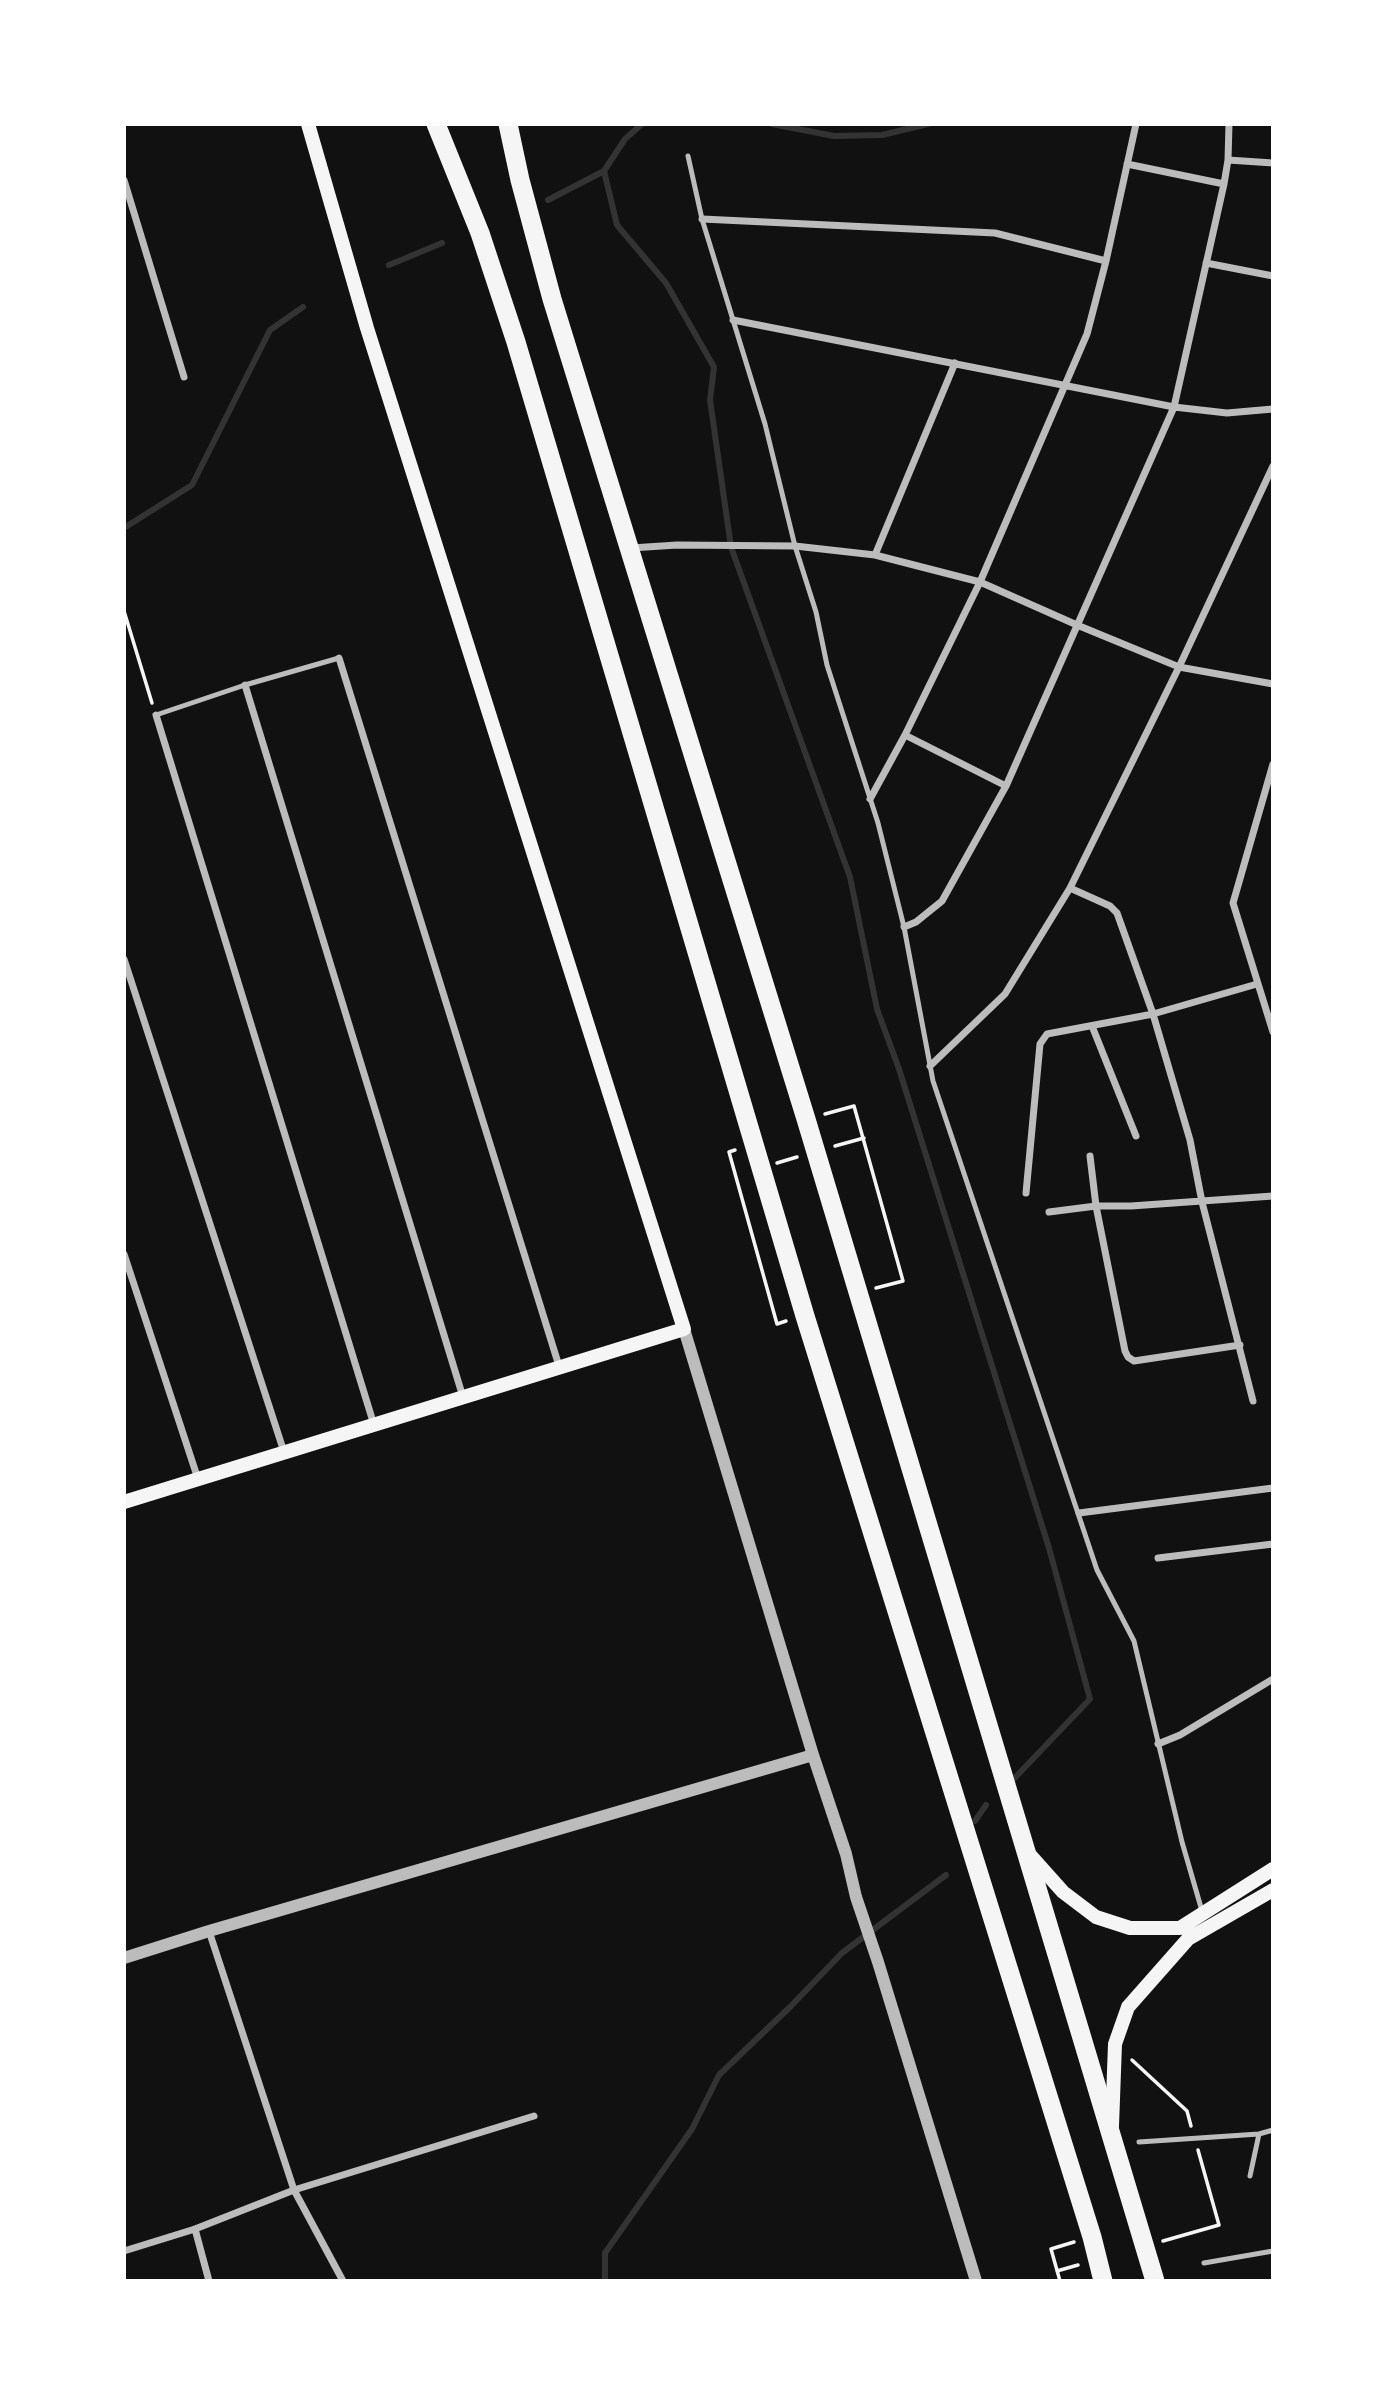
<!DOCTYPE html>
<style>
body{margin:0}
#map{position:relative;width:1397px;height:2405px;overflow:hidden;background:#111;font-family:Mulish,sans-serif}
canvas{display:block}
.frame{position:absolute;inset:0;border:126px solid #fff;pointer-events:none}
</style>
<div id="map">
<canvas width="1397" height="2405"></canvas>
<div class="frame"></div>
</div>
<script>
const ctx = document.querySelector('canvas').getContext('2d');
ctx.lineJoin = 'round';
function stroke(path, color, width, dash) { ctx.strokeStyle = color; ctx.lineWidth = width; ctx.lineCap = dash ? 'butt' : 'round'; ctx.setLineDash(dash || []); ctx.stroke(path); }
const stream = new Path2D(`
 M 772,124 L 834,136 L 882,135 L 928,124
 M 604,171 L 617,225 L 666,283 L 714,367 L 710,400 L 731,547 L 850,877 L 877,1009 L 899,1069 L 1049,1548 L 1090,1699 L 1009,1784
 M 548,200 L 604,171 L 625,139 L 642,124
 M 389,265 L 442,243
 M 124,528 L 192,485 L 270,330 L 303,307
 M 975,1821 L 986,1805
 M 605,2281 L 605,2253 L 692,2129 L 719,2075 L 791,2006 L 842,1953 L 946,1875`);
const path = new Path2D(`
 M 124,611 L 152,703
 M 825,1114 L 854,1106 L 903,1281 L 876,1288
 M 835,1146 L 864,1138
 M 735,1150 L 729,1152 L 777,1324 L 786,1321
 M 777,1163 L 797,1157
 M 1132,2060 L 1187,2111 L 1191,2126
 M 1163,2241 L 1219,2225 L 1198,2150
 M 1057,2271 L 1078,2265
 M 1060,2281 L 1051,2249 L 1074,2242`);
const service = new Path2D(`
 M 688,156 L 702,219 L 765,424 L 795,546 L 816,612 L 827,665 L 878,823 L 904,927 L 933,1081 L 1097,1570 L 1134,1641 L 1182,1842 L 1202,1911
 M 156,715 L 245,685 L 339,658
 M 1139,2142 L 1259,2134 L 1273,2130
 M 1250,2176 L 1259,2134
 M 1204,2263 L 1273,2251`);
const minor = new Path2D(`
 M 1228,160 L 1273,163
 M 1127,164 L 1224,184
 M 124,180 L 184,377
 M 702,219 L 995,233 L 1106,261
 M 1206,263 L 1273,276
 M 733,320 L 1174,407 L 1227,413 L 1273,409
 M 631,548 L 677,545 L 795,546 L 875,555 L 980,582 L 1077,625 L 1179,667 L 1273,684
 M 875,555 L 955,363
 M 339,658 L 559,1366
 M 245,685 L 463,1397
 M 156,715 L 374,1425
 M 905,735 L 1006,786
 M 1273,764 L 1233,903 L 1273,1032
 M 870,799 L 905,735 L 980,582 L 1087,334 L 1106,261 L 1136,124
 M 1070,888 L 1110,906 L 1117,913 L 1153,1014 L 1190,1140 L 1202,1202 L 1253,1401
 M 904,927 L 916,922 L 942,901 L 1006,786 L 1174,407 L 1224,184 L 1228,160 L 1229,124
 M 124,959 L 284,1452
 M 1092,1026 L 1136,1136
 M 930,1066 L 1005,994 L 1070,888 L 1179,667 L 1273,466
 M 1090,1156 L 1096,1206 L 1125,1351 L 1128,1357 L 1134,1361 L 1240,1345
 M 1026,1193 L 1040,1044 L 1047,1034 L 1153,1014 L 1257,984
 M 1049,1212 L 1096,1206 L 1131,1206 L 1273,1196
 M 124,1254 L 198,1479
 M 1079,1513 L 1273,1488
 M 1158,1558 L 1273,1544
 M 1158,1744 L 1180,1735 L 1273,1679
 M 209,1931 L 294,2190 L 343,2281
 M 195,2229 L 209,2281
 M 124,2251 L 195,2229 L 294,2190 L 534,2116`);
const tertiary = new Path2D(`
 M 684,1329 L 813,1755 L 846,1854 L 856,1897 L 878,1962 L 976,2281
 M 124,1958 L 209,1931 L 813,1755`);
const secondary = new Path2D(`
 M 124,1502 L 684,1329 L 367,328 L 308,124
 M 1030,1855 L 1063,1892 L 1096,1917 L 1130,1928 L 1180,1928 L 1273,1869
 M 1112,2126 L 1115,2044 L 1128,2007 L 1188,1939 L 1273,1890`);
const trunk = new Path2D(`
 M 436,124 L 480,233 L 516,342 L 805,1316 L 1092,2237 L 1103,2281
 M 508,124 L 520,180 L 552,299 L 806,1119 L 1155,2281`);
stroke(stream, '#333', 6);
stroke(path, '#f5f5f5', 3.5);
stroke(service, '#bcbcbc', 5);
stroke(minor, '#bcbcbc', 7);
stroke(tertiary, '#bcbcbc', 12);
stroke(secondary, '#f5f5f5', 14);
stroke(trunk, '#f5f5f5', 19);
</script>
